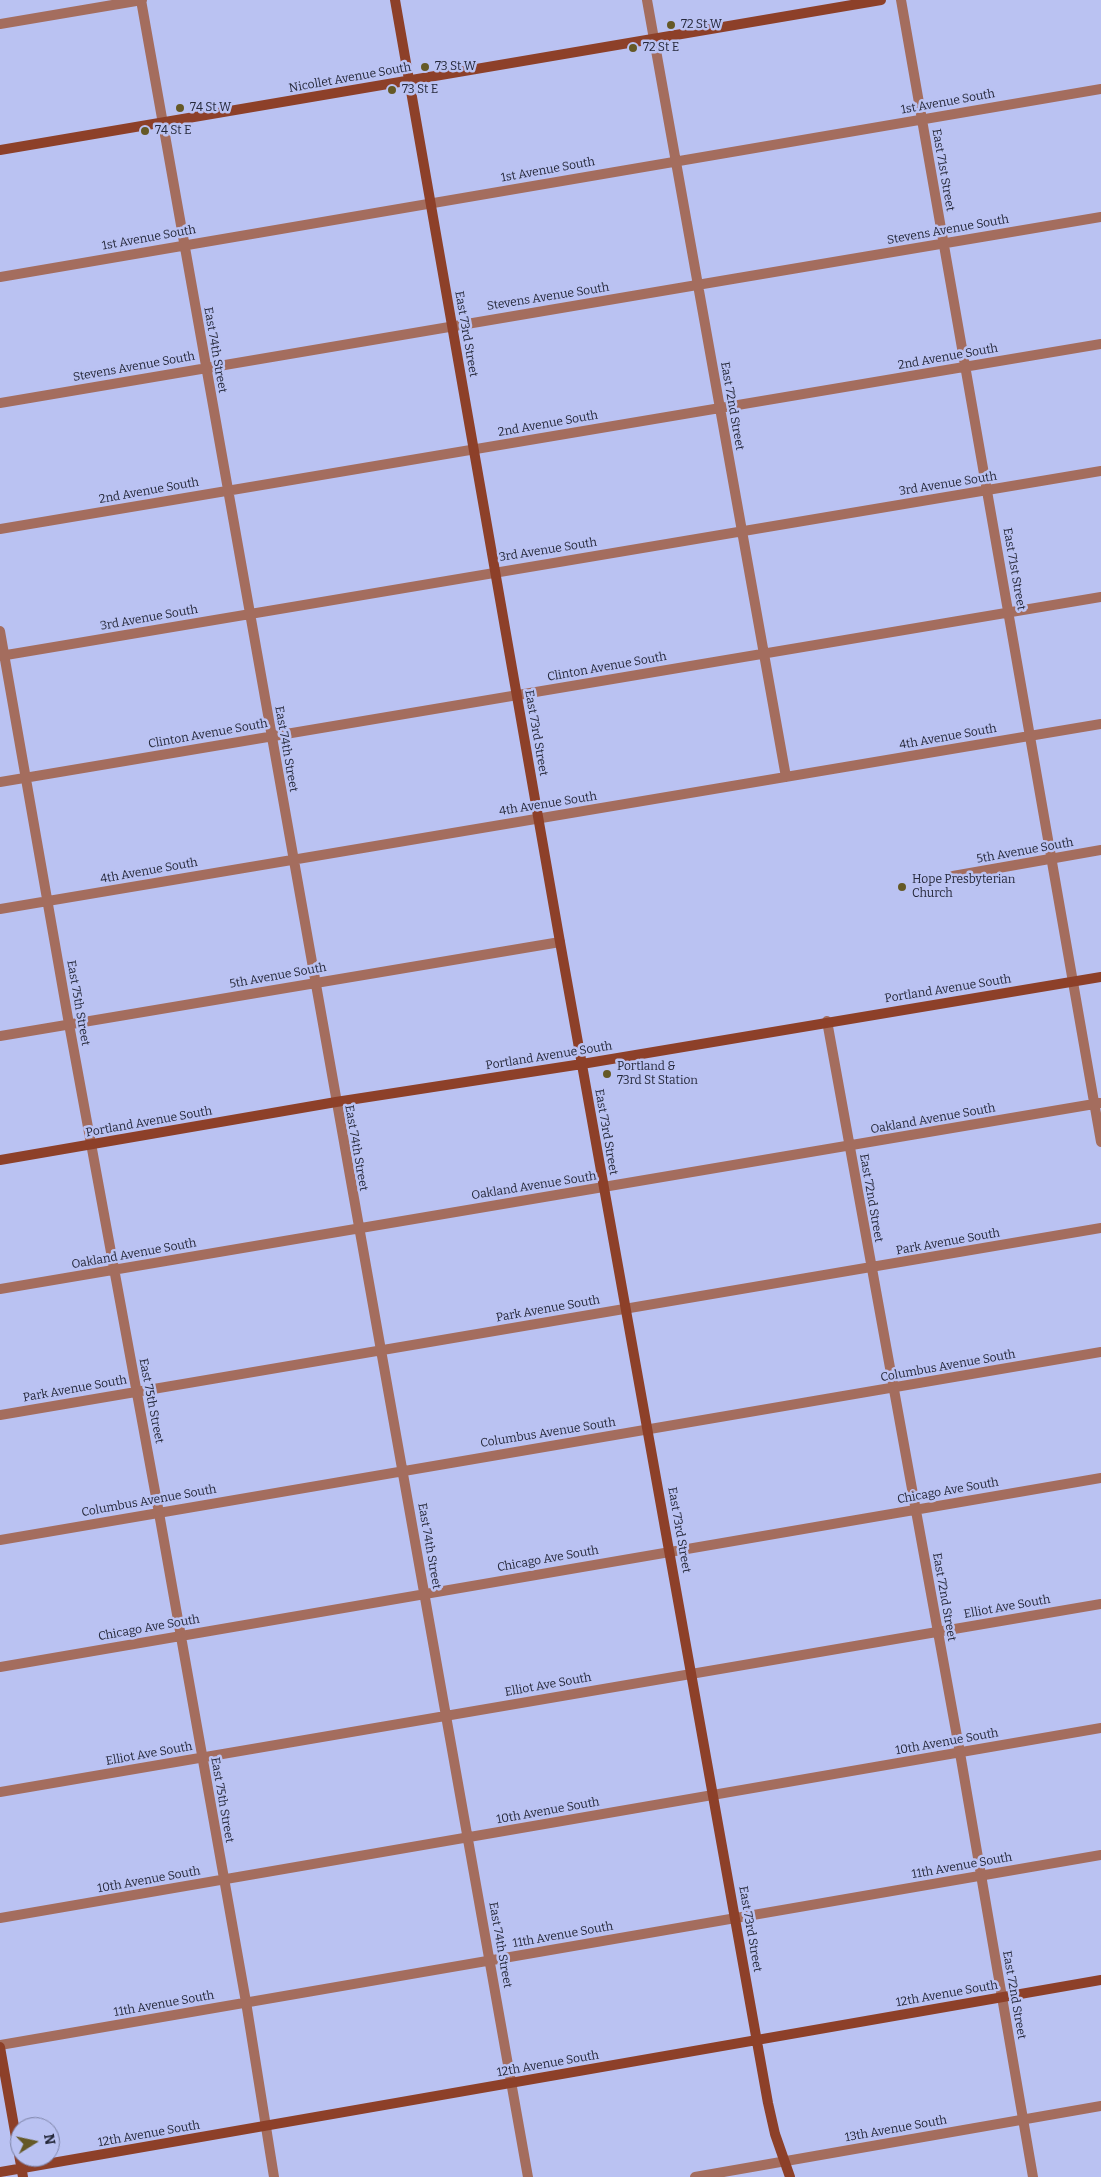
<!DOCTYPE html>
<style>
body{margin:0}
#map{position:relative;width:1101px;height:2177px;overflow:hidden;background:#bac2f2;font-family:Bitter,serif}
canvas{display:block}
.north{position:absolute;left:10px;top:2117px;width:50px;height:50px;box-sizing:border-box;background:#bac2f2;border:1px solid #7e84a8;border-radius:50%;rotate:80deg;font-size:14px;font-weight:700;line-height:20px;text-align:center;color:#25283a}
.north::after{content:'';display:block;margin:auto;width:18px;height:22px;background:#655926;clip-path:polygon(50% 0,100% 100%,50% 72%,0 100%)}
</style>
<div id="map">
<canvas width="1101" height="2177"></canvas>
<div class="north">N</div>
</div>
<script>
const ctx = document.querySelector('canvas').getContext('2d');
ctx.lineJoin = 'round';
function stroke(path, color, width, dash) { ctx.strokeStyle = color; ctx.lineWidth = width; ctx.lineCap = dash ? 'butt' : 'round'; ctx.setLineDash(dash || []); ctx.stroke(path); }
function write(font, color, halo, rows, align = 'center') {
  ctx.font = font + ' Bitter,serif'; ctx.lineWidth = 5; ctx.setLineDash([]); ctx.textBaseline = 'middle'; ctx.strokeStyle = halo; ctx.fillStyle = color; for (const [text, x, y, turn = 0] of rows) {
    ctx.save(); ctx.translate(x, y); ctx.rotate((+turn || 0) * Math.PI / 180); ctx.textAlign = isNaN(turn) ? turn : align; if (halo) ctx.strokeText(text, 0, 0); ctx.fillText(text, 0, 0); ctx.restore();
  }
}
const street = new Path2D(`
 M 141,0 L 528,2177
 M 647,0 L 786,777
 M 901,0 L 1101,1142
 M 0,24 L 142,0
 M 0,277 L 1101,89
 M 0,403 C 367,340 734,279 1101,217
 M 0,529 L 1101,344
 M 0,631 L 69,1024 L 159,1513 L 246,2002 L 274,2177
 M 0,656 L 1101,471
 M 0,782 L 1101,597
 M 953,876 L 1101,850
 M 0,909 L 1101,724
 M 827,1021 L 960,1753 L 1033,2177
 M 0,1036 L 560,942
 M 0,1289 L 1100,1103
 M 0,1415 L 1101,1228
 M 0,1540 L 1101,1352
 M 0,1667 L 1101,1478
 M 0,1792 L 1101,1604
 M 0,1918 L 1101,1728
 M 0,2045 L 1101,1855
 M 695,2177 L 1101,2106`);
const secondary = new Path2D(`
 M 395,0 L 560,942 L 768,2103 L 775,2134 L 790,2177
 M 0,150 L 881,0
 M 0,1160 L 336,1102 L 582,1064 L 1101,977
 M 0,2047 L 23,2177
 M 0,2172 L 1101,1980`);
const markers = [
 [671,25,5,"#655926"],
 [633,48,5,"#655926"],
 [425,67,5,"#655926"],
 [392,90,5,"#655926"],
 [180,108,5,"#655926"],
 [145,131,5,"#655926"],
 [902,887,5,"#655926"],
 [607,1074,5,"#655926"]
];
const poiNames = [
 ["72 St W",681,25],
 ["72 St E",643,48],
 ["73 St W",435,67],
 ["73 St E",402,90],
 ["74 St W",190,108],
 ["74 St E",155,131],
 ["Hope Presbyterian",912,880],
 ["Church",912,894],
 ["Portland &",617,1067],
 ["73rd St Station",617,1081]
];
const streetNames = [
 ["Nicollet Avenue South",350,78,-10],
 ["1st Avenue South",948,102,-10],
 ["1st Avenue South",548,170,-10],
 ["East 71st Street",943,170,80],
 ["Stevens Avenue South",948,230,-10],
 ["1st Avenue South",149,238,-10],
 ["Stevens Avenue South",548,297,-9],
 ["East 73rd Street",466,334,80],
 ["East 74th Street",215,350,80],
 ["2nd Avenue South",948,357,-10],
 ["Stevens Avenue South",134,367,-10],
 ["East 72nd Street",732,406,80],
 ["2nd Avenue South",548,424,-10],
 ["3rd Avenue South",948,484,-9],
 ["2nd Avenue South",149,491,-10],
 ["3rd Avenue South",548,550,-9],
 ["East 71st Street",1014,569,80],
 ["3rd Avenue South",149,618,-10],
 ["Clinton Avenue South",607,667,-10],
 ["East 73rd Street",536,733,80],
 ["Clinton Avenue South",208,734,-10],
 ["4th Avenue South",948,737,-10],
 ["East 74th Street",286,749,80],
 ["4th Avenue South",548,804,-9],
 ["5th Avenue South",1025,851,-10],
 ["4th Avenue South",149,871,-10],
 ["5th Avenue South",278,976,-10],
 ["Portland Avenue South",948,989,-9],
 ["East 75th Street",78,1003,80],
 ["Portland Avenue South",549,1056,-9],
 ["Oakland Avenue South",933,1119,-10],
 ["Portland Avenue South",149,1122,-10],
 ["East 73rd Street",606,1132,80],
 ["East 74th Street",356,1148,80],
 ["Oakland Avenue South",534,1186,-9],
 ["East 72nd Street",871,1198,80],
 ["Park Avenue South",948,1242,-10],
 ["Oakland Avenue South",134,1254,-10],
 ["Park Avenue South",548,1309,-10],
 ["Columbus Avenue South",948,1366,-10],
 ["Park Avenue South",75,1389,-10],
 ["East 75th Street",151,1401,79],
 ["Columbus Avenue South",548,1433,-9],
 ["Chicago Ave South",948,1491,-10],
 ["Columbus Avenue South",149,1501,-10],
 ["East 73rd Street",679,1530,80],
 ["East 74th Street",429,1546,80],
 ["Chicago Ave South",548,1559,-10],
 ["East 72nd Street",944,1597,80],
 ["Elliot Ave South",1007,1607,-10],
 ["Chicago Ave South",149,1628,-10],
 ["Elliot Ave South",548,1685,-10],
 ["10th Avenue South",947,1742,-10],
 ["Elliot Ave South",149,1754,-10],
 ["East 75th Street",222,1800,80],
 ["10th Avenue South",548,1811,-10],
 ["11th Avenue South",962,1866,-10],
 ["10th Avenue South",149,1880,-10],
 ["East 73rd Street",750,1929,80],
 ["11th Avenue South",563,1935,-10],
 ["East 74th Street",500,1945,80],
 ["12th Avenue South",947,1994,-10],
 ["East 72nd Street",1014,1995,80],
 ["11th Avenue South",164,2004,-10],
 ["12th Avenue South",548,2064,-10],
 ["13th Avenue South",896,2129,-10],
 ["12th Avenue South",149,2134,-10]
];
stroke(street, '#a46d5e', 10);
stroke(secondary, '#8d4029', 10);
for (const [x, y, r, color] of markers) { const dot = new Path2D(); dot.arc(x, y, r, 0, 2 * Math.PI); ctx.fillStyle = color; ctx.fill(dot); stroke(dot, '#bac2f2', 2); }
write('12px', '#25283a', '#bac2f2', poiNames, 'left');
write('12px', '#25283a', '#bac2f2', streetNames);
</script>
